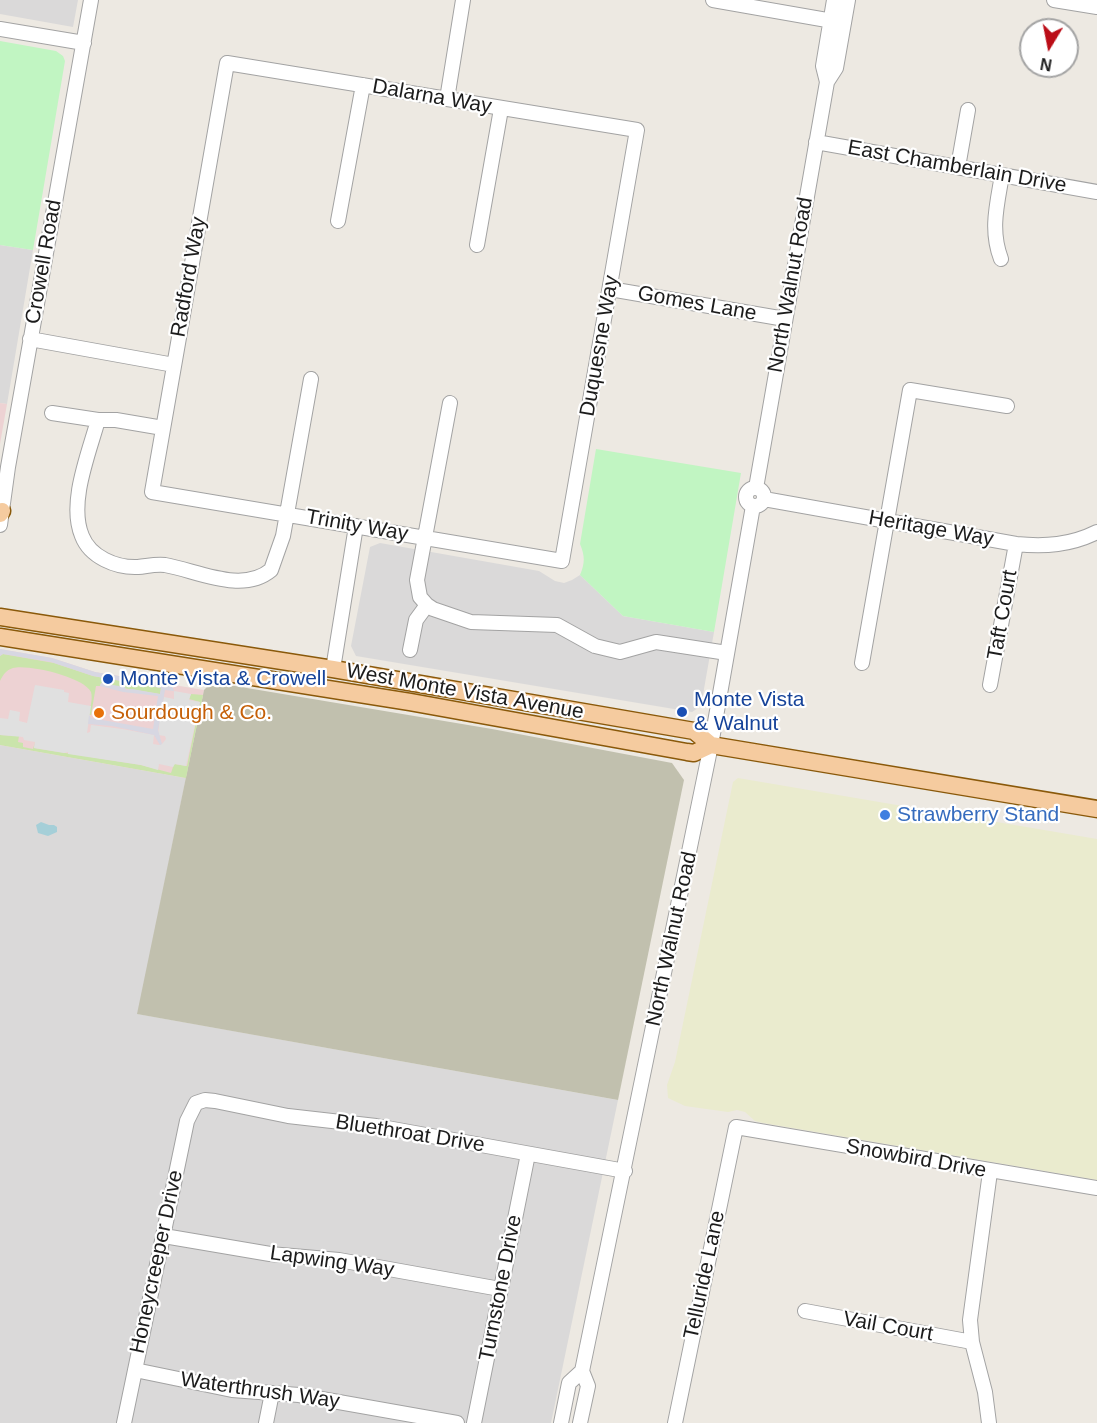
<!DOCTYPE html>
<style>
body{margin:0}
#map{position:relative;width:1097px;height:1423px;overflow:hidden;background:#ede9e2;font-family:Arial,sans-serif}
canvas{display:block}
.north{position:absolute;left:1019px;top:18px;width:60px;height:60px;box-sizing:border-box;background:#fff;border:2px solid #a4a4a4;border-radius:50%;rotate:190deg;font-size:16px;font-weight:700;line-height:24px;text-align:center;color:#1c1c1c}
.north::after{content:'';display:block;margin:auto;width:21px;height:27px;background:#bb0d17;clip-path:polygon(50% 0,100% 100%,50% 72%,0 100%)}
</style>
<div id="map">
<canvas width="1097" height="1423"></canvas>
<div class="north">N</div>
</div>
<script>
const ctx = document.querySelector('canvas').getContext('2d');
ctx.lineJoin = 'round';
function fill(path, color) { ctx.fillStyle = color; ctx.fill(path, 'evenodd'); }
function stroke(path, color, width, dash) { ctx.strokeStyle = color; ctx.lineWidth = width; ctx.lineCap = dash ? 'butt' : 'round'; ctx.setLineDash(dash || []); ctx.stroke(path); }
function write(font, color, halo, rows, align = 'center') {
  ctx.font = font + ' Arial,sans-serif'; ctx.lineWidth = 4.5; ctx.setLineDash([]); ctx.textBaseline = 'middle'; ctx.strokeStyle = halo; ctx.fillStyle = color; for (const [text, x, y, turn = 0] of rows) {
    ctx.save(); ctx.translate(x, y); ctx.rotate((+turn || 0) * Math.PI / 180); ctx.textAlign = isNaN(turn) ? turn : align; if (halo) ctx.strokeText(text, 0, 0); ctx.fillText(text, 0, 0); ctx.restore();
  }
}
const residential = new Path2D(`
 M 0,0 L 78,0 L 73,27 L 0,14 Z
 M 0,245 L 33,250 L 7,404 L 0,403 Z
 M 380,543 L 539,571 L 555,581 L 564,583 L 572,580 L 580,575 L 623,616 L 714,632 L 701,706 L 692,712 L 356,656 L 351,646 L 370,547 Z
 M 0,745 L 186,778 L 138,1014 L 618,1100 L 551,1423 L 0,1423 Z`);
const commercial = new Path2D(`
 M 0,403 L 7,404 L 0,444 Z
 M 0,649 L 52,658 L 95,672 L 204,690 L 186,778 L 0,745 Z`);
const construction = new Path2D(`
 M 208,686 L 235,686 L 492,729 L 672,763 L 684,780 L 618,1100 L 137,1014 L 204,690 Z`);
const farmland = new Path2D(`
 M 738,778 L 1097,839 L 1097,1180 L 763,1123 L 755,1121 L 745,1112 L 737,1110 L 728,1112 L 685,1106 L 668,1098 L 667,1085 L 675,1062 L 733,782 Z`);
const grass = new Path2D(`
 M 3,654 L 54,663 L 93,676 L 161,688 L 160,694 C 139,690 121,689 101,683 L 100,686 L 96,686 L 91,715 L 89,715 C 90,708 93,699 91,692 C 84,677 28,664 13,668 C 6,670 3,675 0,681 L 0,656 Z
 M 191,694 L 203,695 L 186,778 L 0,745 L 0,735 L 19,736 L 18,742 L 23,743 L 23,747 L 33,749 L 35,742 L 34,748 L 141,765 L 171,773 L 174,764 L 187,766 L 200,702 L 189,699 Z
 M 45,712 L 47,713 L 45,722 L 66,726 L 70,716 L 69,726 L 65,729 L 45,725 L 42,722 Z`);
const park = new Path2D(`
 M 0,41 L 56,51 L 63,56 L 65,61 L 33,250 L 0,245 Z
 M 596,449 L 741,473 L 714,632 L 623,616 L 580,575 C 585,563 585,556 580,544 Z`);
const parking = new Path2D(`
 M 35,685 L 64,690 L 64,692 L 69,693 L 68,702 L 91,706 L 87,733 L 90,732 L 91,725 L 122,729 L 154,735 L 153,744 L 159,745 L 162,744 L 166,739 L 165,736 L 158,735 L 160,715 L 169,717 L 171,716 L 161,712 L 164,697 L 174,699 L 174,691 L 191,694 L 189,700 L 200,702 L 186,766 L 175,764 L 173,767 L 159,764 L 158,770 L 141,765 L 68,754 L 68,752 L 64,753 L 34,748 L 35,742 L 24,740 L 23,737 L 0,735 L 0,718 L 8,719 L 10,710 L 20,712 L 19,721 L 27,723 Z`);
const plaza = new Path2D(`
 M 0,649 L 52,658 L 95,672 L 172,685 L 174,691 L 165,690 L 158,730 L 162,744 L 160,745 L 154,735 L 112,726 L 88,724 L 89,715 L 91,718 L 153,729 L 158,696 L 123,692 L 100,686 L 101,683 L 125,687 L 126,690 L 132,689 L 160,694 L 161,688 L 93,676 L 51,662 L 3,654 L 0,656 Z`);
const water = new Path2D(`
 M 41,822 L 49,825 L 54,825 L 57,827 L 57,832 L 48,836 L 38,833 L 36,825 Z`);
const minor = new Path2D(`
 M 713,0 L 844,23
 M 1054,0 L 1097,7
 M 0,29 L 84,43
 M 227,63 L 637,130 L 562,561 L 152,492 Z
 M 827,82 L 823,66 L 834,0
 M 447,99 L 463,0
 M 816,142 L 1097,192
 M 958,167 L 968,110
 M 338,221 L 363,85
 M 477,245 L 501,109
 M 1001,259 C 990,230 997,205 1002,175
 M 610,289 L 785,319
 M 30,339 L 174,365
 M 450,403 L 417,580 L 420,597 L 427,605 L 433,609 L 471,622 L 557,625 L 595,646 L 620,652 L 656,642 L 727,653
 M 52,413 L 98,420
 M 163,428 L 116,420 L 98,420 C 89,453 68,503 82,536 C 90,557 116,568 138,567 C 148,566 155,564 165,565 C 198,571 242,594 271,570 L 283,536 L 311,379
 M746 497a9 9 0 1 1 18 0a9 9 0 1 1-18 0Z
 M 756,488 L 827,82 L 836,68 L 848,0
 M 764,499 L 1016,544 C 1045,547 1071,545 1097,532
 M 0,525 L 8,467 L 91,0
 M 410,650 L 416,620 L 427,605
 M 862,663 L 910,390 L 1007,406
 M 333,669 L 356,526
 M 990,685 L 1016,544
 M 164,1236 L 270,1254 L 339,1260 L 500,1289
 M 805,1311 L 972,1342
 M 135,1370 L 232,1390 L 299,1395 L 457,1423
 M 124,1423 L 187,1121 L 196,1103 L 205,1100 L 215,1101 L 288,1116 L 376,1126 L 625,1171
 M 266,1423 L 272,1393
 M 474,1423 L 528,1154
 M 561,1423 L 569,1383 L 582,1371 L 711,745 L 753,506
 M 580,1423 L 588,1386 L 582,1371
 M 675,1423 L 736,1127 L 1097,1188
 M 989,1423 L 985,1392 L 972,1342 L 970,1320 L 990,1172`);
const major = new Path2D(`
 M 0,514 L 2,511
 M 0,617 L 333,669 L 694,731 L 711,745 L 1097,809
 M 0,637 L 410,702 L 687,752 L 694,753 L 711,745`);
const markers = [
 [108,679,6,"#1a4fb4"],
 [682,712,6,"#1a4fb4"],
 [99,713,6,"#e8710a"],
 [885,815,6,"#3f7fe0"]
];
const streetNames = [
 ["Dalarna Way",432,97,10],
 ["East Chamberlain Drive",957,167,10],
 ["Crowell Road",44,262,-80],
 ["Radford Way",189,277,-80],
 ["North Walnut Road",791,285,-80],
 ["Gomes Lane",697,304,10],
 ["Duquesne Way",600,346,-80],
 ["Trinity Way",357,526,10],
 ["Heritage Way",931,529,10],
 ["Taft Court",1003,615,-80],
 ["West Monte Vista Avenue",465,692,10],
 ["North Walnut Road",672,939,-78],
 ["Bluethroat Drive",410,1134,9],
 ["Snowbird Drive",916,1159,10],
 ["Honeycreeper Drive",157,1262,-78],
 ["Lapwing Way",332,1262,8],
 ["Telluride Lane",705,1275,-78],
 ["Turnstone Drive",501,1288,-79],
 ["Vail Court",888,1327,10],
 ["Waterthrush Way",260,1391,8]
];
const transitNames = [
 ["Monte Vista & Crowell",120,679],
 ["Monte Vista",694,700],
 ["& Walnut",694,724]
];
const foodNames = [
 ["Sourdough & Co.",111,713]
];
const shopNames = [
 ["Strawberry Stand",897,815]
];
fill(residential, '#dad9d9');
fill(commercial, '#edd2d3');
fill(construction, '#c1c0ae');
fill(farmland, '#eaebce');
fill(grass, '#cae4ab');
fill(park, '#c1f5c2');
fill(parking, '#e0e0e0');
fill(plaza, '#d7d7e2');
fill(water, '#a5cfd8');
stroke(minor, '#a3a3a3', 16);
stroke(major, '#8a590a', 19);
stroke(minor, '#fff', 14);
stroke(major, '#f5cb9f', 16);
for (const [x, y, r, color] of markers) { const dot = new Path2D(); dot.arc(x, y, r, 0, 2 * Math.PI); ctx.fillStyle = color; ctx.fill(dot); stroke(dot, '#fff', 2); }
write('21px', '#1c1c1c', '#fff', streetNames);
write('21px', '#164399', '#fff', transitNames, 'left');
write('21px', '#c56008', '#fff', foodNames, 'left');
write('21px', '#366cbe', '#fff', shopNames, 'left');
</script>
